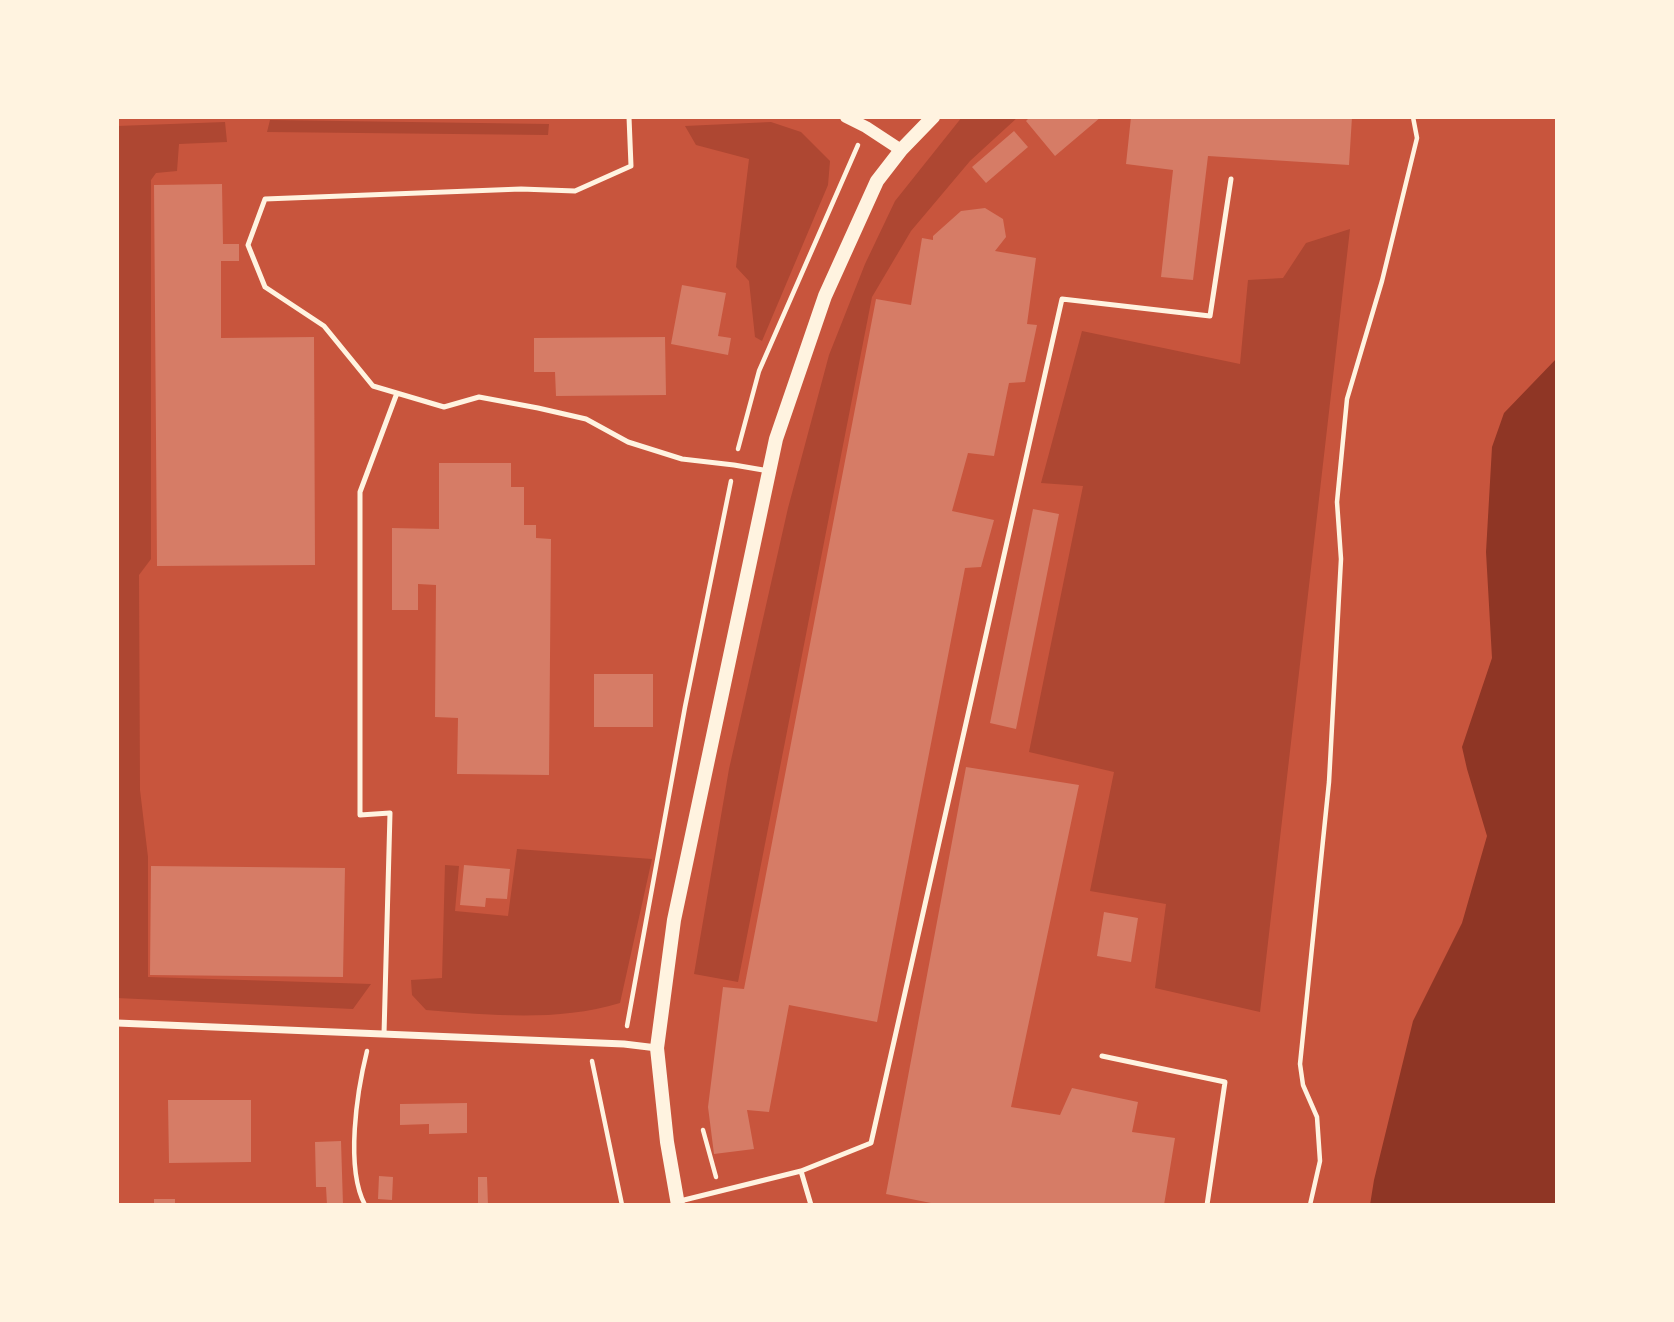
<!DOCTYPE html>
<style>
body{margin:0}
#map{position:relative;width:1674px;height:1322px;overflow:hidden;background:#c8553d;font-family:"IBM Plex Serif",serif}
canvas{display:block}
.frame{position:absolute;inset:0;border:119px solid #fff3e0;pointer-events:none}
</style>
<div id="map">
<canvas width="1674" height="1322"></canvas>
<div class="frame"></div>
</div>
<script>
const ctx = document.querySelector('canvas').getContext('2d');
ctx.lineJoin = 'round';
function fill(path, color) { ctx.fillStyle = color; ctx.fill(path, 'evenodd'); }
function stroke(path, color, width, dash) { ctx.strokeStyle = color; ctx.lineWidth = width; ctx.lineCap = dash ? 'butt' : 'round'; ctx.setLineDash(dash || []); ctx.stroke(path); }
const green = new Path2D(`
 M 962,117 L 1018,117 L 970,161 L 911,231 L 872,297 L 738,982 L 694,974 L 729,769 L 788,508 L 829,355 L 865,264 L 895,201 Z
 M 270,120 L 549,124 L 548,135 L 267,132 Z
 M 225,122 L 227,142 L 179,144 L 177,171 L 156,173 L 151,180 L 151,559 L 139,575 L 140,790 L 148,857 L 148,977 L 371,984 L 353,1009 L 117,998 L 117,126 Z
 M 771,122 L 801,132 L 830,161 L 828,185 L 762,341 L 755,337 L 749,281 L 736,267 L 749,159 L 696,145 L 685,126 Z
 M 1350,229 L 1260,1012 L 1155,988 L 1166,904 L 1090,891 L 1114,772 L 1029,752 L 1083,486 L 1041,483 L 1082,331 L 1240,364 L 1248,280 L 1283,278 L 1306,243 Z
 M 517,849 L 652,859 L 620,1003 C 557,1022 491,1015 426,1010 L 412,995 L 411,980 L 442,978 L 445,865 L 459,866 L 455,911 L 508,916 Z`);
const water = new Path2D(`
 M 1557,358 L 1557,1205 L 1370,1205 L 1374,1180 L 1413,1021 L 1462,923 L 1487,836 L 1467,769 L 1462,747 L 1492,658 L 1486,552 L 1492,447 L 1504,413 Z`);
const building = new Path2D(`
 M 1030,117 L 1101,117 L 1055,156 L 1026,121 Z
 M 1131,117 L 1352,117 L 1349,165 L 1208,156 L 1193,280 L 1161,277 L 1173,170 L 1126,164 Z
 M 1014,131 L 1028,147 L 986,183 L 972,167 Z
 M 222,184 L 223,244 L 239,244 L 239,261 L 221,261 L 221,338 L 314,337 L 315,565 L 157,566 L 154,185 Z
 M 985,208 L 1003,219 L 1006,237 L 995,251 L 1036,258 L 1027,324 L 1037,325 L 1025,382 L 1009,383 L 994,456 L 968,453 L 952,511 L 994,520 L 981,567 L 965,568 L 877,1022 L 789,1005 L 769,1112 L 747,1110 L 754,1149 L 714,1154 L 708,1107 L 723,987 L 744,989 L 876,299 L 911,305 L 922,238 L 933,240 L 933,236 L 961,211 Z
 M 682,285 L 726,293 L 718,336 L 731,338 L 728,355 L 671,344 Z
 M 665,337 L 666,395 L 556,396 L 555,372 L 534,372 L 534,338 Z
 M 439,463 L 511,463 L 511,487 L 524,487 L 524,525 L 536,525 L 536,538 L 551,539 L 549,775 L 457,774 L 458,718 L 435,717 L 436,585 L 418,584 L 418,610 L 392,610 L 392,528 L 439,529 Z
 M 1033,509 L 1059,514 L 1016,729 L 990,723 Z
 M 594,674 L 653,674 L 653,727 L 594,727 Z
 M 966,767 L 1079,785 L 1011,1107 L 1060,1115 L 1072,1088 L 1138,1102 L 1132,1132 L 1175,1138 L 1164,1205 L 941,1205 L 886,1194 Z
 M 464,865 L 510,869 L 507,899 L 486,898 L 485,907 L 460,905 Z
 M 151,866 L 345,868 L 343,977 L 150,975 Z
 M 1104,912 L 1138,918 L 1131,962 L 1097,956 Z
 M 168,1100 L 251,1100 L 251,1162 L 169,1163 Z
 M 467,1103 L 467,1133 L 429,1134 L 429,1124 L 400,1125 L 400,1104 Z
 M 341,1141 L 343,1205 L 327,1205 L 326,1187 L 316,1187 L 315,1142 Z
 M 379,1176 L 393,1177 L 392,1200 L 378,1199 Z
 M 478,1177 L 487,1177 L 488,1205 L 478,1205 Z
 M 154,1199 L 175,1199 L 175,1205 L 154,1205 Z`);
const path = new Path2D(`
 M 738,449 L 759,371 L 858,145
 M 627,1026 L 685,707 L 731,481
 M 592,1061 L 622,1205
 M 703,1130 L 716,1177
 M 365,1205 C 345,1168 357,1091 367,1051
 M 1310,1205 L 1320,1161 L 1317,1117 L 1303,1085 L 1300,1064 L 1329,782 L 1341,559 L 1337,502 L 1347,399 L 1382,281 L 1417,138 L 1413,117`);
const service = new Path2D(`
 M 629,117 L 631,166 L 575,191 L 521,189 L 265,199 L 248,245 L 265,287 L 324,326 L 373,386 L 444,407 L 479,397 L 538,408 L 586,419 L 628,442 L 682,459 L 734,465 L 769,471
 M 384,1034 L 390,813 L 360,815 L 360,492 L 397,393
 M 1102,1056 L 1225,1082 L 1207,1205
 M 801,1171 L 871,1143 L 1062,299 L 1210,316 L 1231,179
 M 680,1201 L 801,1171 L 811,1205`);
const minor = new Path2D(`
 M 117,1023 L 624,1044 L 657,1048`);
const tertiary = new Path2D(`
 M 846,117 L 866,127 L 901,150`);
const secondary = new Path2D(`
 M 678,1205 L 667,1142 L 657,1048 L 674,920 L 776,439 L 825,296 L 877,181 L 901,150 L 933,117`);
fill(green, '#ae4732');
fill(water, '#8f3625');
fill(building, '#d67c66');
stroke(path, '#fff3e0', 4.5);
stroke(service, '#fff3e0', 5);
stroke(minor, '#fff3e0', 7);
stroke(tertiary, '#fff3e0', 12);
stroke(secondary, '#fff3e0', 14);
</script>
